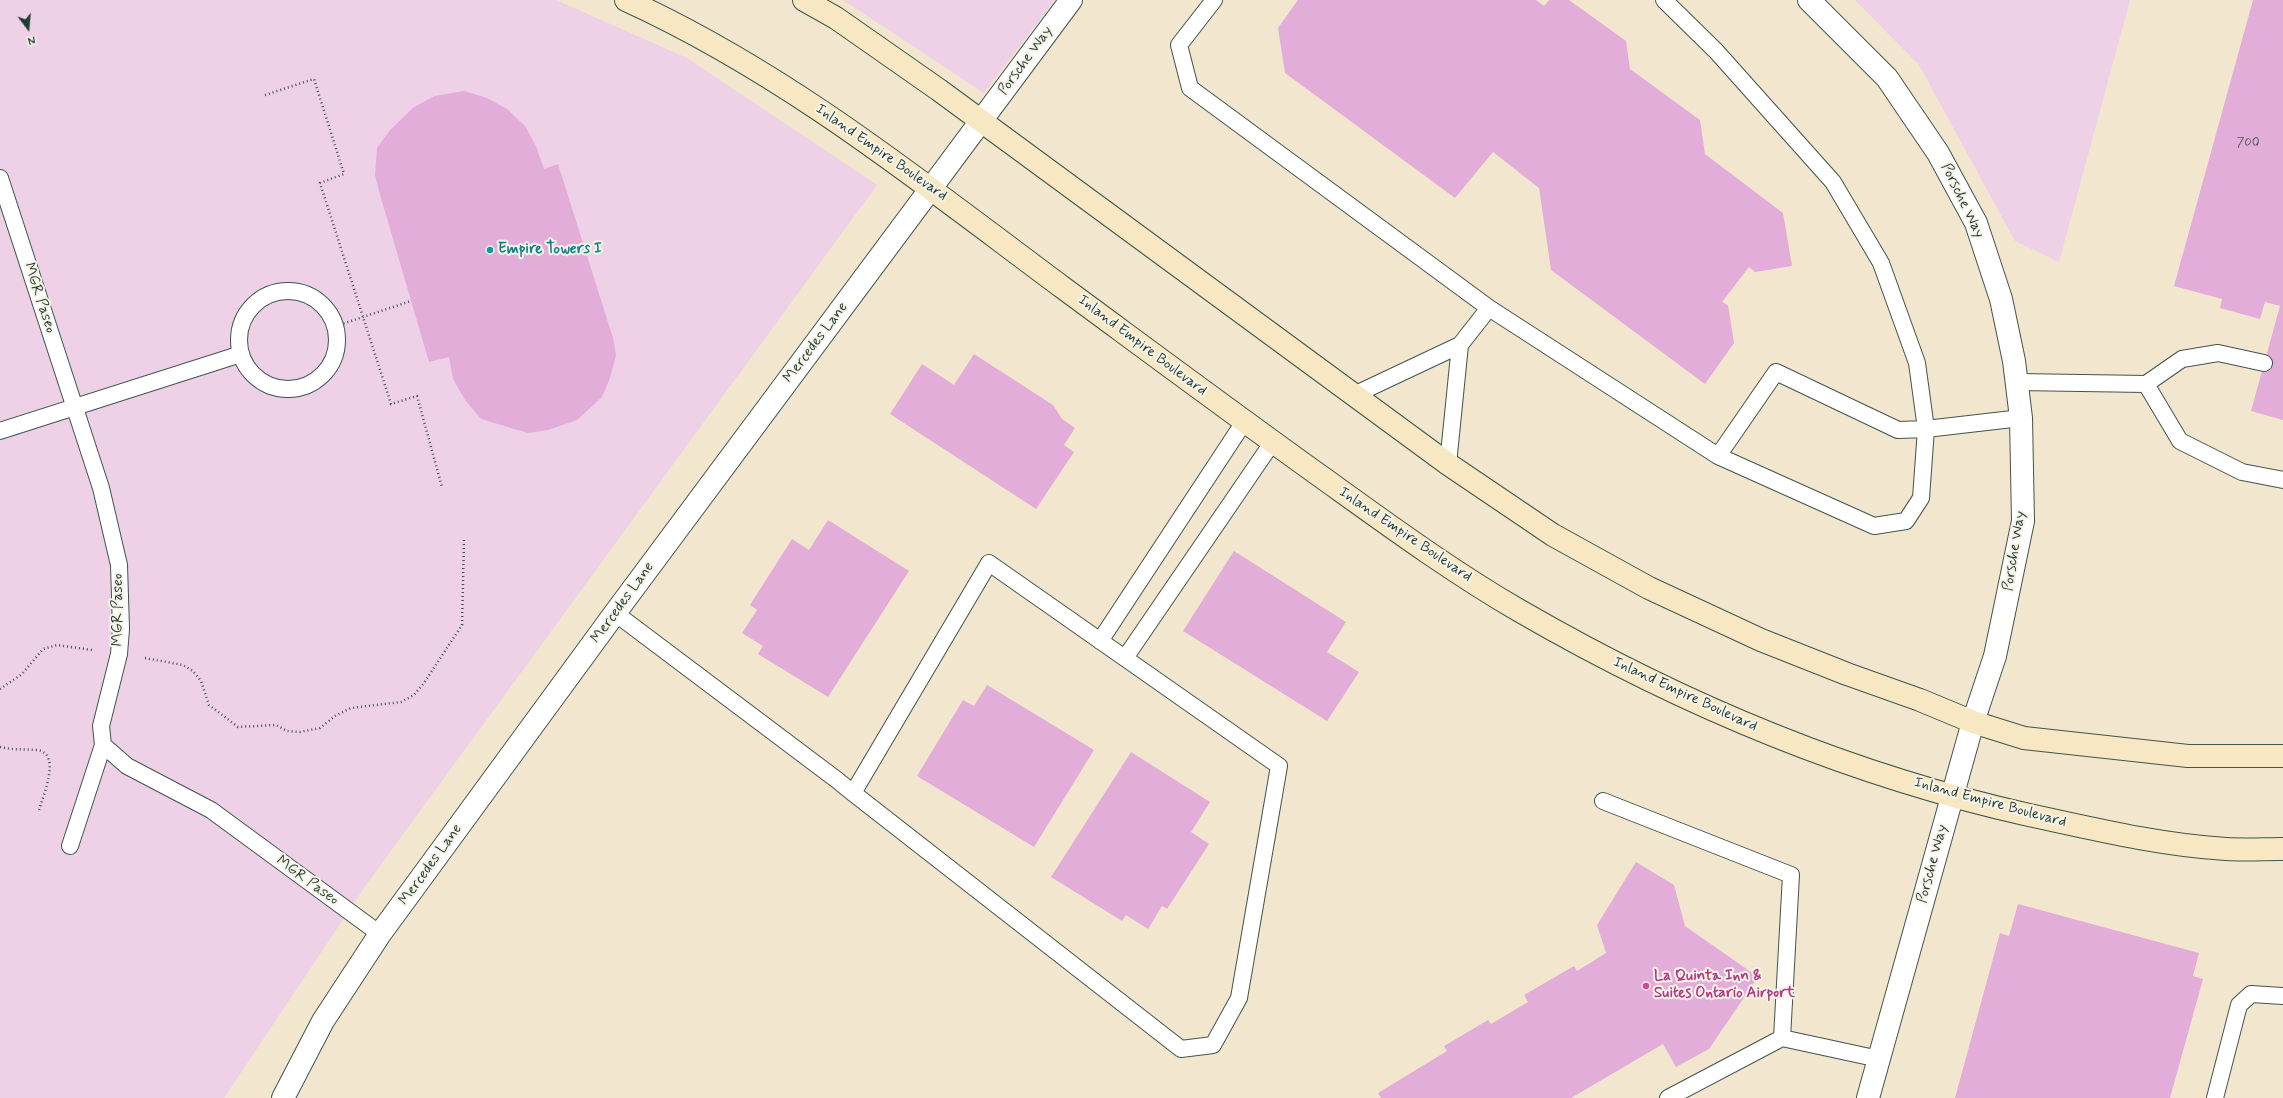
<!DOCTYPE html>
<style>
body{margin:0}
#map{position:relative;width:2283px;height:1098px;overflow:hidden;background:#f3e6ce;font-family:Mynerve,sans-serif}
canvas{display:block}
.north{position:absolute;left:8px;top:8px;width:40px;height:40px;-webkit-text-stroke:3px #f7f3e8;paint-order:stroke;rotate:164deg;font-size:11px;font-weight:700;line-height:16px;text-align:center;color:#1f3d34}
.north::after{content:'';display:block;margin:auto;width:14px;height:18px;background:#1f3d34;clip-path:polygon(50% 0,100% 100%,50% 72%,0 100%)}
</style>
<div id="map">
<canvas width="2283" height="1098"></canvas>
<div class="north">N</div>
</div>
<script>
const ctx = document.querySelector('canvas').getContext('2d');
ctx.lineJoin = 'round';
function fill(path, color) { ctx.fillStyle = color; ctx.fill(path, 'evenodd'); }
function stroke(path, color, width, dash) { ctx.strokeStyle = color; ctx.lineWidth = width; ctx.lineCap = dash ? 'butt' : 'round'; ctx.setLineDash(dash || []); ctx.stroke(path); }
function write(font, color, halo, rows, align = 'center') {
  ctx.font = font + ' Mynerve,sans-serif'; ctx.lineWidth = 4; ctx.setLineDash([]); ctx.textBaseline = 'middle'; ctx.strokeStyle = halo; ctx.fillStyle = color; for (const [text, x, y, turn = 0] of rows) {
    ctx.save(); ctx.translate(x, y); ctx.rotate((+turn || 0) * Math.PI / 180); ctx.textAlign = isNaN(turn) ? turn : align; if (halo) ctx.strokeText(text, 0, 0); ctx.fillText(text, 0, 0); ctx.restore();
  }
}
const built = new Path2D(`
 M 0,0 L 556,0 L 687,58 L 877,185 L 366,885 L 224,1098 L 0,1098 Z
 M 843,0 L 1055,0 L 984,93 Z
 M 1855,0 L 2130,0 L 2059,262 L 2015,241 L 1919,65 Z`);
const building = new Path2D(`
 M 1298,0 L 1536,0 L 1544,6 L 1549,0 L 1569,0 L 1626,41 L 1630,69 L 1700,120 L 1705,154 L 1783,213 L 1792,266 L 1755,272 L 1749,267 L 1722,302 L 1728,305 L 1734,343 L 1705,384 L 1551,270 L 1539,188 L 1493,152 L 1455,198 L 1285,73 L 1278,28 Z
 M 2253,0 L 2283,0 L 2283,420 L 2251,411 L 2280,306 L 2265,302 L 2260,319 L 2220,308 L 2222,299 L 2174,286 Z
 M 464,91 L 487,98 L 507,109 L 525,126 L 536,146 L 544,169 L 558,164 L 613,338 L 616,355 L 610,378 L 602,397 L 577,420 L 548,430 L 528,433 L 481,419 L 465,400 L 453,379 L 449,357 L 429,362 L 381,198 L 375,175 L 377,148 L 390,130 L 414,107 L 435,96 Z
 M 974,354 L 1053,405 L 1062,419 L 1075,428 L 1064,445 L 1074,452 L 1036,509 L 890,414 L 922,364 L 954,385 Z
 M 828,520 L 909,571 L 828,697 L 758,654 L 763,646 L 742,633 L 757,610 L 750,605 L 792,539 L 809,550 Z
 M 1234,551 L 1346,622 L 1327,652 L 1359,672 L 1327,721 L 1183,631 Z
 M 987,685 L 1094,750 L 1034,847 L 917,776 L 963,700 L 974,706 Z
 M 1131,752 L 1210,802 L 1191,832 L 1209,844 L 1167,909 L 1162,906 L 1148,929 L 1126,915 L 1122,921 L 1051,877 Z
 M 1636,862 L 1674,885 L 1685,926 L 1758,977 L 1709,1049 L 1676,1067 L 1663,1044 L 1571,1098 L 1381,1098 L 1378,1093 L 1447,1051 L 1444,1046 L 1488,1020 L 1491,1024 L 1528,1002 L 1524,995 L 1574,966 L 1577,971 L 1606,953 L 1597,925 Z
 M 2018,904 L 2199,953 L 2193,976 L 2203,979 L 2170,1098 L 1955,1098 L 2000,933 L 2009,936 Z`);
const path = new Path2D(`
 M 265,95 L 314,79 L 344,174 L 320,183 L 391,404 L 417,396 L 442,487
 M 336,326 L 411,301
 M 145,658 L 183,665 L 193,671 L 201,681 L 209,705 L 238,727 L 276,725 L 287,731 L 300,732 L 320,728 L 335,716 L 351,708 L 401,702 L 414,695 L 424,683 L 462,625 L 464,540
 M 0,689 L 22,674 L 43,649 L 57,645 L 92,650
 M 0,747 C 12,750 24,749 37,750 C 62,753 43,796 39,810`);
const service = new Path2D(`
 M 1214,0 L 1179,45 L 1190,88 L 1489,308 L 1718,456 L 1874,526 L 1906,521 L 1921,498 L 1926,429 L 1917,363 L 1881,263 L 1833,182 L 1716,51 L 1664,0
 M 0,178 L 101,488 L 119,565 L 121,629 L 119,654 L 101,726 L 103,745 L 127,766 L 211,810 L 380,934
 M239 340a49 49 0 1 1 98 0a49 49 0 1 1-98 0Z
 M 2017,382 L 2146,384 L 2180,441 L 2242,472 L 2283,480
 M 2146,384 L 2182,359 L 2218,353 L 2264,363
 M 1354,395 L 1460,345 L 1489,308
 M 0,431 L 241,354
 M 1718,456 L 1776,372 L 1898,430 L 1926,429 L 2021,418
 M 1448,464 L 1460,345
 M 615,613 L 837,780 L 853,793 L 1181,1049 L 1213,1045 L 1239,998 L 1279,766 L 989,563 L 853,793
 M 1100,641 L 1244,422
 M 1125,658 L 1272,443
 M 1603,801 L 1791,875 L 1782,1038
 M 70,846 L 103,745
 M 1668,1098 L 1782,1038 L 1879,1059
 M 2215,1098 L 2239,1005 L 2251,994 L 2283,996`);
const minor = new Path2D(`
 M 1809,0 L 1887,78 L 1938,153 L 1976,223 L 2001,299 L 2014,361 L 2021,418 L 2023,521 L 1995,656 L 1973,722 L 1868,1098
 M 283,1098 L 323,1021 L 380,934 L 615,613 L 1071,0`);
const secondary = new Path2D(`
 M 626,0 C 786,73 922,183 1062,287 C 1149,351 1235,415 1323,478 C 1387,524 1451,571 1520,611 C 1679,703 1850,775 2029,815 C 2094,829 2160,845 2226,849 C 2245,850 2264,849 2283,849
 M 804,0 L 836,18 L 939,90 L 1448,464 L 1553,535 L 1649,588 L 1761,640 L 1847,674 L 1920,700 L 1973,722 L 2024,738 L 2188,756 L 2283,756`);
const markers = [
 [490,250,4,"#0f9aa8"],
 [1646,986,4,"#d1479c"]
];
const numberNames = [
 ["700",2248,143]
];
const streetNames = [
 ["Porsche Way",1026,61,-54],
 ["Inland Empire Boulevard",881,153,35],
 ["Porsche Way",1962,201,64],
 ["MGR Paseo",39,298,72],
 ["Mercedes Lane",816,343,-53],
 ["Inland Empire Boulevard",1142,346,37],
 ["Inland Empire Boulevard",1405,535,34],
 ["Porsche Way",2015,551,-81],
 ["Mercedes Lane",623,603,-54],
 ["MGR Paseo",119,610,-90],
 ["Inland Empire Boulevard",1685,695,25],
 ["Inland Empire Boulevard",1990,803,15],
 ["Porsche Way",1933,864,-75],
 ["Mercedes Lane",431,865,-54],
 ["MGR Paseo",307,881,36]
];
const cultureNames = [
 ["Empire Towers I",498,250]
];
const hotelNames = [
 ["La Quinta Inn &",1654,977],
 ["Suites Ontario Airport",1654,994]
];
fill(built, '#eed0e7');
fill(building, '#e3add9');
stroke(service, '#3f564b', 18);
stroke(minor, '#3f564b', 24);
stroke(secondary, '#3f564b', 24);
stroke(path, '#3f564b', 2.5, [1, 3]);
stroke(service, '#fff', 16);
stroke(minor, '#fff', 22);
stroke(secondary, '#f7e8c3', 22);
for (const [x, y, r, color] of markers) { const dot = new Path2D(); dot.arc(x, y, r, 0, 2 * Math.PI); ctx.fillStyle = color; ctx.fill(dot); stroke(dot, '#f7f3e8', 1.5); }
write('13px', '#50595d', null, numberNames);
write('15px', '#1f3d34', '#f7f3e8', streetNames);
write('bold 15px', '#0d838f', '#f7f3e8', cultureNames, 'left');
write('bold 15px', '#b23c85', '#f7f3e8', hotelNames, 'left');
</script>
